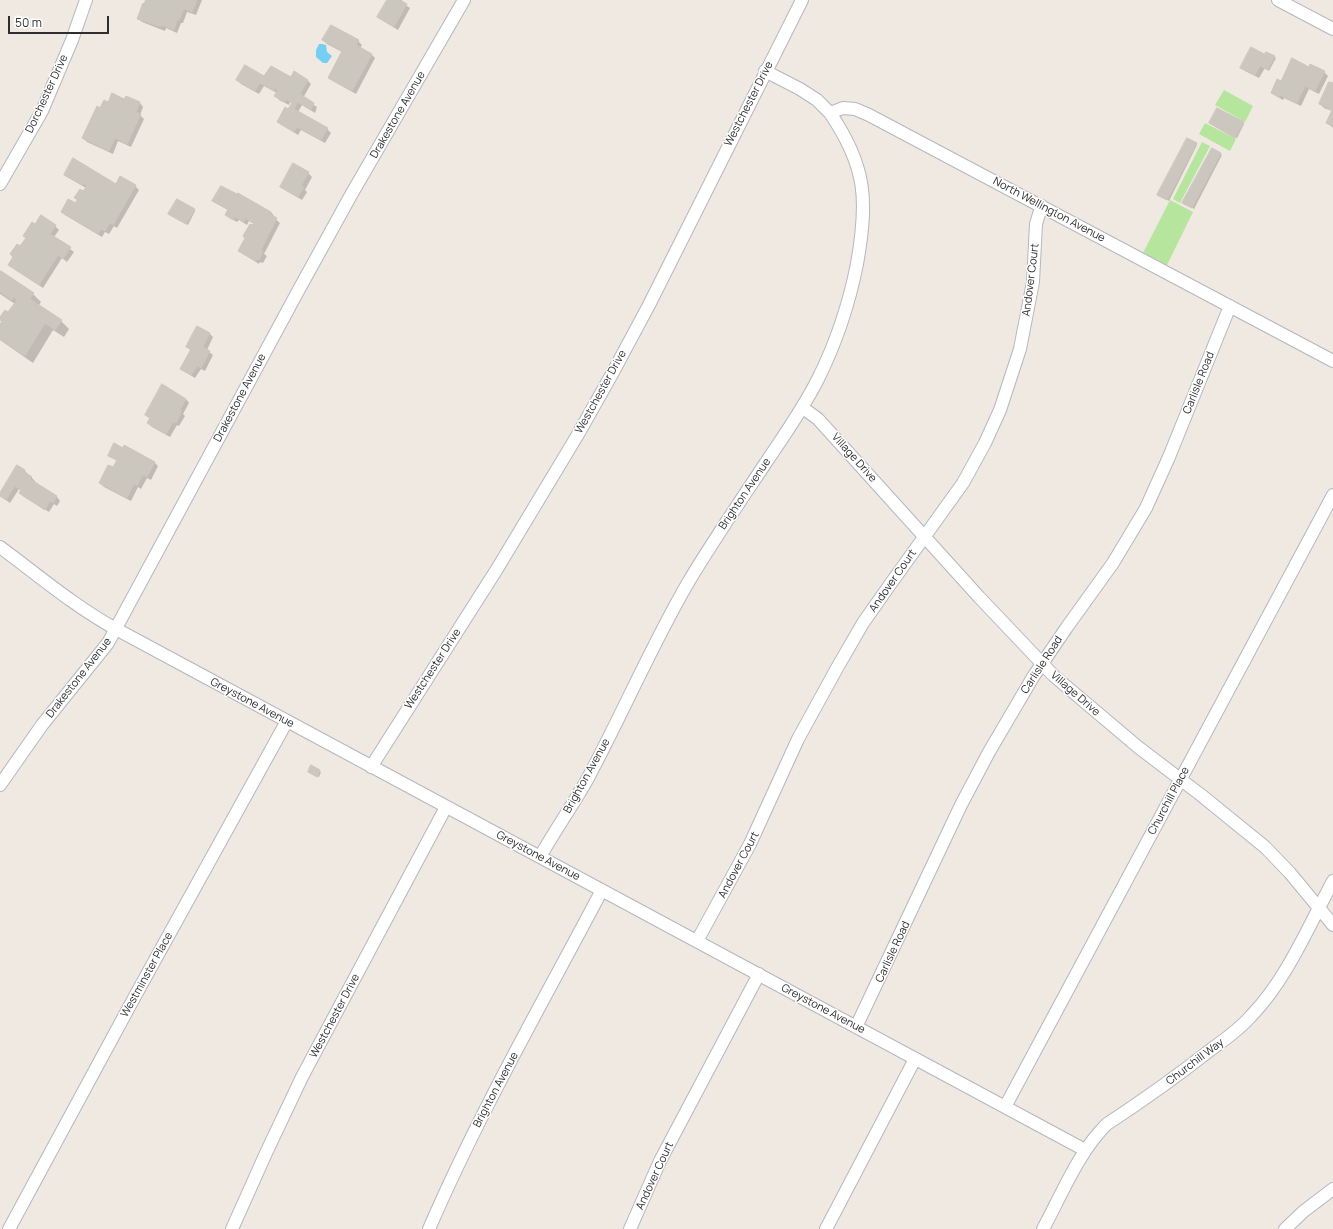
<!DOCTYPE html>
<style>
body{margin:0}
#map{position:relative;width:1333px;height:1229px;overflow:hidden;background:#efe9e1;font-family:Manrope,sans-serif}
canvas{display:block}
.scale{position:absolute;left:8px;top:16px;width:101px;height:18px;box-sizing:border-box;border:2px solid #2e2e2e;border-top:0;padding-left:5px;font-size:12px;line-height:14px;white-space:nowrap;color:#2e2e2e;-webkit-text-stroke:3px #fff;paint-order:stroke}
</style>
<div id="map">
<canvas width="1333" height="1229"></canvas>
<div class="scale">50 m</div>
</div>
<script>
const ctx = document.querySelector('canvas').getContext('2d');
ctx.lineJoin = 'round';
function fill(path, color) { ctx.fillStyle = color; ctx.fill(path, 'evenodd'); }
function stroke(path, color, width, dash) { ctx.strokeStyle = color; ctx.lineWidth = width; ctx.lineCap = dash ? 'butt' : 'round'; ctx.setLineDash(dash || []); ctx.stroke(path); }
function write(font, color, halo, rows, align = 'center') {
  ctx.font = font + ' Manrope,sans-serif'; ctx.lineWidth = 3; ctx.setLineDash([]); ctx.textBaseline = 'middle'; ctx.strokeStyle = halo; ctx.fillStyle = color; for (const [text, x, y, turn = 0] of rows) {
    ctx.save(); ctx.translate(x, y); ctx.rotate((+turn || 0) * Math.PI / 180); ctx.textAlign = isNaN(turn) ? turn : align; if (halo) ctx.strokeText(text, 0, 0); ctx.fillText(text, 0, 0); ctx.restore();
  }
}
const green = new Path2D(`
 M 1224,90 L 1253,106 L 1245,122 L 1215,105 Z
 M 1205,123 L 1236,139 L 1230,151 L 1199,134 Z
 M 1202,142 L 1210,146 L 1180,203 L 1173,199 Z
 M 1170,200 L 1193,212 L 1167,265 L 1143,253 Z`);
const water = new Path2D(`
 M 319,44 L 322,44 L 326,45 L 327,52 L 332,56 L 327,63 L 323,63 L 316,57 L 316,50 Z`);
const shadow = new Path2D(`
 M 146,0 L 202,0 L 196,15 L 187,12 L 183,23 L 181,23 L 177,33 L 166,28 L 165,31 L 142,22 L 138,18 Z
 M 388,0 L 402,0 L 401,2 L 410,8 L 398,30 L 382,20 L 378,17 Z
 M 331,26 L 358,41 L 362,45 L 360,48 L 371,54 L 375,58 L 356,94 L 333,81 L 329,77 L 342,52 L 327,44 L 323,40 Z
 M 1267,53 L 1276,58 L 1269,71 L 1265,68 L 1259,78 L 1245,71 L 1241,67 L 1265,56 Z
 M 1324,72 L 1328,76 L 1319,94 L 1309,89 L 1301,106 L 1284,98 L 1283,100 L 1276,96 L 1272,93 L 1282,82 Z
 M 265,77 L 307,80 L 311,84 L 303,98 L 317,107 L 315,113 L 302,105 L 298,112 L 327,129 L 331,133 L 325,143 L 301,130 L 298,135 L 282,125 L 278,122 L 293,104 L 290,102 L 289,105 L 279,100 L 276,96 L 277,93 L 264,86 L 259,94 L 241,84 L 238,80 Z
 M 1333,84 L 1333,128 L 1327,123 L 1332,111 L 1324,108 L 1320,104 Z
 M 126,97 L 140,103 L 143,107 L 140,115 L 144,119 L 131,147 L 118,141 L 113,154 L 87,142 L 83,138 L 101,109 L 109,103 L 125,100 Z
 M 1210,123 L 1243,123 L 1244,124 L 1237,138 Z
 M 1196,143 L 1197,145 L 1169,201 L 1160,196 Z
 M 1212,149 L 1222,155 L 1194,209 L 1184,203 Z
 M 308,173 L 312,177 L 305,190 L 307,192 L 302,200 L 285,190 L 281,187 Z
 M 65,174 L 116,185 L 121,178 L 135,186 L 139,190 L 117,228 L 114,226 L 109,234 L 105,232 L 102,237 L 65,215 L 62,212 L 76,204 L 86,188 L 69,178 Z
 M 214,201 L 271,212 L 274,216 L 274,218 L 280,223 L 264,254 L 267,256 L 263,263 L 260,262 L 259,264 L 243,254 L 239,250 L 254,224 L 249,221 L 247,225 L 239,220 L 237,222 L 230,218 L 226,214 L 228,210 L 217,204 Z
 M 194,210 L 195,211 L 188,225 L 171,216 Z
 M 35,225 L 55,226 L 59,230 L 54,237 L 74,252 L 67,262 L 62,258 L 43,288 L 13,268 L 20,248 Z
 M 1,272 L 33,294 L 41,302 L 39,305 L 61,321 L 69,329 L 64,337 L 53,330 L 33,363 L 0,340 L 0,326 L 3,322 L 0,319 L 8,313 L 15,304 L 0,294 Z
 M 198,327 L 210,334 L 213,337 L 207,350 L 213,355 L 205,371 L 201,369 L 195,378 L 185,372 L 181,369 L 191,351 L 187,347 Z
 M 186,399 L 189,403 L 183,414 L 185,416 L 179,426 L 177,425 L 170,437 L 152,427 L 148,423 L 150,419 L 146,414 Z
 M 109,456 L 155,463 L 158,466 L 151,480 L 147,478 L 141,489 L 138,487 L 131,501 L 104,487 L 100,483 L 113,469 L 117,461 Z
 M 17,467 L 25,471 L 35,481 L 34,483 L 57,497 L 60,501 L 57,506 L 54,504 L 49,512 L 24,497 L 20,493 L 21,491 L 19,489 L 10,503 L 3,498 L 0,494 Z
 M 312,767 L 321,772 L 319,777 L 311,773 Z`);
const building = new Path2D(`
 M 146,0 L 197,0 L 192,12 L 184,9 L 179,20 L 177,20 L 174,30 L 162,25 L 161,27 L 137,19 L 143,3 L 144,4 Z
 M 387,0 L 400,0 L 407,4 L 394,27 L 377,17 Z
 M 331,25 L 359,40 L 356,45 L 372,54 L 352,91 L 328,78 L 342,51 L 322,40 Z
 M 1251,47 L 1266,55 L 1255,75 L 1240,68 Z
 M 1266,52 L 1275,56 L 1268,70 L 1260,66 L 1266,55 L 1265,54 Z
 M 1292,58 L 1309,67 L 1310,64 L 1325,71 L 1315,91 L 1305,86 L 1297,103 L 1280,95 L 1279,97 L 1271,93 L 1277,79 L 1281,81 Z
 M 245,65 L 264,76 L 271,66 L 291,77 L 294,71 L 308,80 L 300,94 L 314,103 L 311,110 L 298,102 L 294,109 L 328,128 L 321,140 L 297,127 L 294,132 L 277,122 L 285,107 L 288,109 L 292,103 L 286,99 L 285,102 L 274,96 L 278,90 L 274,88 L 274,91 L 260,83 L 255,91 L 236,80 Z
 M 1329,82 L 1333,83 L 1333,126 L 1326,123 L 1332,110 L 1319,104 Z
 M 112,93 L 124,99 L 126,96 L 140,102 L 136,112 L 141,114 L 127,144 L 115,138 L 109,151 L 82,138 L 97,106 L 100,108 L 104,100 L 108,102 Z
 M 1217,108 L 1244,122 L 1235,138 L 1209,123 Z
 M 1187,138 L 1197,143 L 1167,200 L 1157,195 Z
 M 1212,148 L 1221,153 L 1192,208 L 1182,203 Z
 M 73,158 L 116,184 L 120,176 L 136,185 L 113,225 L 110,223 L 105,231 L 101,229 L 98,234 L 61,212 L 68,199 L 76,203 L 77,199 L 74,198 L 80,189 L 83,191 L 87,186 L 83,183 L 82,185 L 64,175 Z
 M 293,163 L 309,172 L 301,186 L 304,187 L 298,197 L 280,187 Z
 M 221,186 L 237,194 L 238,193 L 271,212 L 270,214 L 277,218 L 261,250 L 263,252 L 259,260 L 256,259 L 256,261 L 238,251 L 245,238 L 243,236 L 250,224 L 252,225 L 254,223 L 245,218 L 244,222 L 235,217 L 233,220 L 225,215 L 228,209 L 212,201 Z
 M 177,199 L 195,209 L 186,224 L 168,214 Z
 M 41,215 L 56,225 L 50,234 L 71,247 L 63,259 L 58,255 L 39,285 L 8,265 L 13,257 L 10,254 L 17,244 L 20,246 L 26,238 L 23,236 L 32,222 L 35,224 Z
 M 1,271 L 34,293 L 30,299 L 62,320 L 55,330 L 45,323 L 25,356 L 0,339 L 0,324 L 2,321 L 0,320 L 0,317 L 5,310 L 8,312 L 17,300 L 14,297 L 12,300 L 0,292 Z
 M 197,326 L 210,333 L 203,347 L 210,351 L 201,368 L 197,366 L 191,375 L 180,369 L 191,349 L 186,347 Z
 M 162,384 L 186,399 L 180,410 L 182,411 L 176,423 L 173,422 L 166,434 L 147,423 L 150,418 L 145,415 Z
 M 114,443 L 123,448 L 124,445 L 155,462 L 147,477 L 143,475 L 137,486 L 134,484 L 127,498 L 99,483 L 108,465 L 113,467 L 117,460 L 108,456 Z
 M 17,465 L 25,470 L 24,472 L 32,477 L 30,479 L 57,496 L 53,503 L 50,501 L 45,510 L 19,493 L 21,490 L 15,486 L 6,500 L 0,496 L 0,493 Z
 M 311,765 L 320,770 L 317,777 L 308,772 Z`);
const street = new Path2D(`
 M 1278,0 L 1333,29
 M 765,71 L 800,89 L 817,100 L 830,113 L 843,108 L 855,109 L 869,115 L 1333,361
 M 0,184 L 42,111 L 72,40 L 86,0
 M 803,408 L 818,419 L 979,597 L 1054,676 L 1138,747 L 1201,795 L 1265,847 L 1290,873 L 1333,925
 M 0,547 C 38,575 74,606 116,629 L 1085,1150
 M 371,767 L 497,569 L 577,436 L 612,374 L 649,305 L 802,0
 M 0,785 L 42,725 L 108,643 L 297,293 L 351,195 L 464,0
 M 540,857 C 555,830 573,805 588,778 C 623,713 652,644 689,581 C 713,541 739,503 765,464 C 783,437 803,409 818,379 C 836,343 849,304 857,264 C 868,201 867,167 830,113
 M 697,941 L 750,844 L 798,739 L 837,668 L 863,623 L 889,586 L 963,483 L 985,443 L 1000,410 L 1020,349 L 1033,282 L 1036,224 L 1039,214 L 1042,206
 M 856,1027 L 961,805 L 989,752 L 1033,677 L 1067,627 L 1113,563 L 1146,508 L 1169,457 L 1230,306
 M 1005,1107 L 1333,495
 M 9,1229 L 134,998 L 287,721
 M 232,1229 L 266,1153 L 302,1077 L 446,807
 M 429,1229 C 479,1113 543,1002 602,890
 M 630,1229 L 660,1161 L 759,974
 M 826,1229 L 915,1059
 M 1043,1229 C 1062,1194 1079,1151 1107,1124 C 1142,1101 1176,1077 1209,1051 C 1224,1040 1239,1030 1251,1016 C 1287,979 1309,925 1333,881
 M 1285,1229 L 1304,1211 L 1333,1189`);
const streetNames = [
 ["Dorchester Drive",47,94,-65],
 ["Westchester Drive",749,104,-63],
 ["Drakestone Avenue",398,115,-60],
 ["North Wellington Avenue",1049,210,28],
 ["Andover Court",1031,280,-83],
 ["Carlisle Road",1199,383,-68],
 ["Westchester Drive",601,392,-61],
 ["Drakestone Avenue",240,398,-62],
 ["Village Drive",854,458,48],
 ["Brighton Avenue",745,494,-56],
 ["Andover Court",893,581,-55],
 ["Carlisle Road",1042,665,-57],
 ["Westchester Drive",433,669,-57],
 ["Drakestone Avenue",79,678,-52],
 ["Village Drive",1075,694,41],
 ["Greystone Avenue",252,703,28],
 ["Brighton Avenue",587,776,-61],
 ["Churchill Place",1169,801,-62],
 ["Greystone Avenue",538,856,28],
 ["Andover Court",739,865,-62],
 ["Carlisle Road",893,952,-65],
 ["Westminster Place",147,975,-61],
 ["Greystone Avenue",823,1009,28],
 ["Westchester Drive",335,1016,-62],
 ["Churchill Way",1195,1062,-37],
 ["Brighton Avenue",496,1090,-62],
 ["Andover Court",655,1176,-65]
];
fill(green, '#b6e59e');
fill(water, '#75cff0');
fill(shadow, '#0003');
fill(building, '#cbc7bf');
stroke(building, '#cbc5ba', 1);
stroke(street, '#b4b7c1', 14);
stroke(street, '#fff', 12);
write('11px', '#2e2e2e', '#fff', streetNames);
</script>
